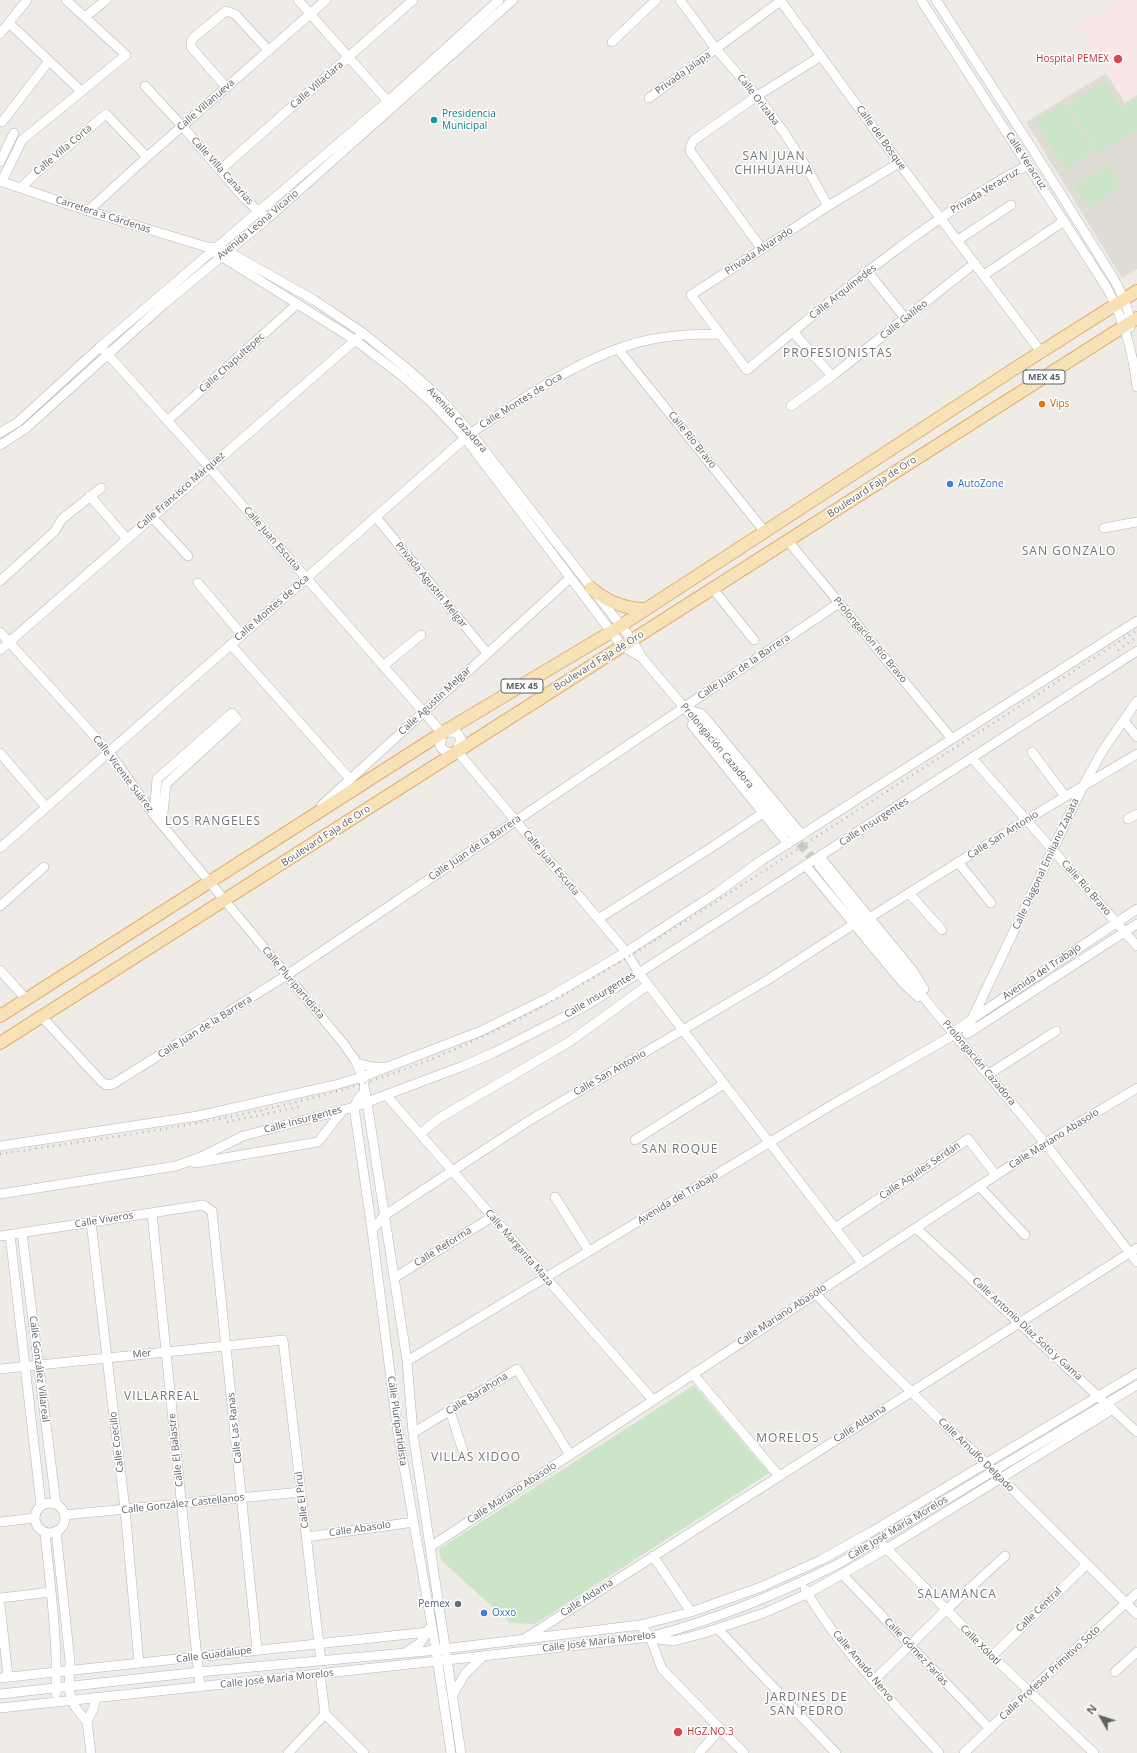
<!DOCTYPE html>
<meta charset="utf-8">
<style>
body{margin:0}
#map{position:relative;width:1137px;height:1753px;overflow:hidden;background:#efece8;font-family:"Open Sans",sans-serif}
canvas{display:block}
.north{position:absolute;left:1081px;top:1697px;width:40px;height:40px;-webkit-text-stroke:3px #fff;paint-order:stroke;rotate:309deg;font-size:11px;font-weight:700;line-height:16px;text-align:center;color:#5f6366}
.north::after{content:'';display:block;margin:auto;width:14px;height:18px;background:#5f6366;clip-path:polygon(50% 0,100% 100%,50% 72%,0 100%)}
</style>
<div id="map">
<canvas width="1137" height="1753"></canvas>
<div class="north">N</div>
</div>
<script>
const ctx = document.querySelector('canvas').getContext('2d');
ctx.lineJoin = 'round';
function fill(path, color) { ctx.fillStyle = color; ctx.fill(path, 'evenodd'); }
function stroke(path, color, width, dash) { ctx.strokeStyle = color; ctx.lineWidth = width; ctx.lineCap = dash ? 'butt' : 'round'; ctx.setLineDash(dash || []); ctx.stroke(path); }
function write(font, color, halo, rows, align = 'center') {
  ctx.font = font + ' "Open Sans",sans-serif'; ctx.lineWidth = 3; ctx.setLineDash([]); ctx.textBaseline = 'middle'; ctx.strokeStyle = halo; ctx.fillStyle = color; for (const [text, x, y, turn = 0] of rows) {
    ctx.save(); ctx.translate(x, y); ctx.rotate((+turn || 0) * Math.PI / 180); ctx.textAlign = isNaN(turn) ? turn : align; if (halo) ctx.strokeText(text, 0, 0); ctx.fillText(text, 0, 0); ctx.restore();
  }
}
const education = new Path2D(`
 M 1106,73 L 1125,103 L 1137,95 L 1137,269 L 1122,278 L 1026,122 Z`);
const medical = new Path2D(`
 M 1119,0 L 1137,0 L 1137,92 L 1126,99 L 1078,26 Z`);
const green = new Path2D(`
 M 1104,81 L 1120,108 L 1137,98 L 1137,130 L 1098,154 L 1067,104 Z
 M 1063,103 L 1094,152 L 1066,170 L 1035,120 Z
 M 1108,164 L 1122,186 L 1089,208 L 1074,186 Z
 M 694,1385 L 769,1473 L 535,1624 L 510,1623 L 441,1560 L 439,1549 Z`);
const minorTunnel = new Path2D(`
 M 791,833 L 818,865`);
const minor = new Path2D(`
 M 298,0 L 391,105
 M 680,0 L 716,49 L 757,96 L 783,131 L 807,168 L 828,206
 M 780,0 L 899,163 L 1041,352
 M 921,0 L 1107,288 C 1123,318 1133,353 1137,387
 M 936,0 L 1035,153 L 1115,281 C 1122,295 1131,312 1130,327
 M 85,17 L 106,0
 M 9,23 L 81,91
 M 0,34 L 27,0
 M 612,42 L 656,0
 M 145,86 L 182,126 L 244,198 L 264,216
 M 226,87 L 191,47 L 191,43 L 193,38 L 226,11 L 235,14 L 268,50
 M 649,98 L 782,0
 M 2,122 L 49,61
 M 0,162 L 14,133
 M 899,163 L 828,206 L 691,295 L 747,370 C 836,296 926,219 1028,165
 M 220,170 L 413,0
 M 0,181 L 88,211 L 207,247 L 218,247 L 227,251 L 314,300 L 363,333 L 410,371 L 440,398 L 471,433 L 632,640 L 643,659 L 791,833
 M 2,181 L 22,140 L 126,55 L 66,0
 M 21,188 L 36,173 L 106,114 L 147,157
 M 88,211 L 147,157 L 326,0
 M 958,240 L 1011,205
 M 762,249 L 690,151 L 691,145 L 694,140 L 757,96 L 821,56
 M 216,253 L 355,340 L 402,376 L 431,402 L 465,438 L 622,646 L 642,658
 M 868,272 L 905,318
 M 984,275 L 1064,221
 M 793,332 L 832,376
 M 103,349 L 209,467 L 442,733
 M 618,349 L 765,532
 M 791,406 L 832,376 L 975,263
 M 167,421 L 296,305
 M 0,433 L 18,422 L 100,347 L 388,101 L 499,0
 M 0,445 L 25,429 L 164,304 L 267,219 L 513,0
 M 90,496 L 127,539
 M 152,517 L 188,556
 M 376,517 L 487,653
 M 1104,528 L 1137,522
 M 788,541 L 952,739
 M 0,581 L 54,532 L 62,519 L 101,488
 M 198,583 L 242,635
 M 713,589 L 754,640
 M 0,632 L 109,752 L 154,815 L 343,1043 L 355,1060 L 362,1075 L 367,1102 L 407,1361 L 413,1433 L 461,1753
 M 231,645 L 350,779
 M 0,650 L 359,337
 M 383,666 L 421,635
 M 686,709 L 702,714 L 802,835
 M 1124,721 L 1137,737
 M 692,725 L 788,844
 M 442,733 L 453,732 L 458,734 L 461,739 L 457,751
 M 442,733 L 440,746 C 445,753 448,753 456,752
 M 457,751 L 626,952 L 639,973 L 862,1263
 M 1032,752 L 1065,796
 M 0,753 L 46,807
 M 972,758 L 1137,946
 M 322,805 L 570,578
 M 154,815 L 157,779 L 232,713 L 237,719 L 166,784 L 162,824
 M 1128,819 L 1137,814
 M 0,848 L 471,433 C 526,397 582,355 648,340 C 671,335 696,334 720,334
 M 820,857 L 913,971 L 924,989
 M 958,862 L 991,903
 M 806,866 L 902,982 L 918,997
 M 819,866 L 933,1009 L 1045,1143 L 1137,1262
 M 909,893 L 942,930
 M 0,906 L 44,867
 M 869,918 L 1026,820 L 1137,754
 M 598,919 L 709,849 L 763,813
 M 0,970 L 26,999
 M 42,1017 L 101,1081 L 106,1085 L 113,1084 L 287,975 L 839,603
 M 967,1033 L 972,1019 L 1083,786 L 1103,750 L 1137,701
 M 967,1034 L 1137,924
 M 357,1063 L 373,1067 L 384,1067
 M 989,1074 L 1056,1031
 M 365,1091 L 358,1099 L 354,1107 L 372,1230 L 397,1427 L 436,1650 L 451,1753
 M 386,1095 L 653,1400
 M 420,1134 L 438,1119 L 569,1042 L 648,985
 M 635,1140 L 724,1084
 M 0,1146 L 198,1116 L 335,1085 L 362,1077 L 481,1031 L 548,998 L 626,952 L 718,892 L 762,860 L 1137,621
 M 195,1163 L 318,1142 L 343,1110
 M 979,1186 L 1025,1235
 M 0,1194 L 176,1166 L 201,1157 L 243,1136 L 354,1107 L 463,1066 L 493,1053 L 582,1008 L 639,973 L 1137,651
 M 555,1197 L 589,1251
 M 152,1213 L 200,1687
 M 91,1222 L 125,1509 L 139,1663
 M 835,1228 L 968,1139 L 996,1175
 M 916,1228 L 1137,1432
 M 372,1230 L 385,1215 L 527,1122 L 769,979 L 854,924
 M 22,1233 L 56,1504
 M 10,1235 L 41,1505
 M 0,1236 L 203,1205 L 212,1211 L 257,1649
 M 394,1278 L 492,1217
 M 816,1294 L 862,1343 L 948,1428 L 986,1463 L 1137,1614
 M 407,1361 L 830,1106 L 950,1037 L 954,1032 L 972,1019 L 1137,909
 M 0,1369 L 283,1340 L 321,1661
 M 693,1374 L 779,1476
 M 450,1411 L 463,1451
 M 413,1433 L 517,1369 L 570,1455
 M35 1518a15 15 0 1 1 30 0a15 15 0 1 1-30 0Z
 M 64,1515 L 301,1492
 M 0,1522 L 35,1518
 M 56,1531 L 70,1661 L 69,1687 L 71,1699 L 76,1708 L 87,1722 L 91,1753
 M 45,1532 C 50,1585 58,1640 56,1694
 M 307,1537 L 414,1522
 M 883,1545 L 992,1656 L 1094,1753
 M 430,1547 L 1045,1143 L 1137,1088
 M 653,1556 L 691,1612
 M 843,1575 L 990,1729
 M 805,1589 C 840,1650 892,1701 939,1753
 M 0,1598 L 51,1592
 M 0,1604 L 8,1677
 M 640,1625 L 650,1637 L 662,1669 L 744,1753
 M 718,1629 L 836,1753
 M 651,1638 L 674,1641 L 704,1633 L 764,1613 L 807,1594 L 886,1549 L 1113,1409
 M 524,1639 L 1137,1248
 M 406,1652 L 420,1643 L 429,1629
 M 992,1656 L 1087,1564
 M 1115,1672 L 1137,1652
 M 320,1674 L 325,1714
 M 0,1678 L 428,1632
 M 874,1680 L 946,1610 L 1005,1556
 M 0,1694 L 199,1672 L 427,1651 L 640,1625 L 691,1612 L 761,1587 L 821,1560 L 871,1532 L 1137,1373
 M 452,1696 L 465,1674 L 483,1656
 M 0,1708 L 438,1661 L 650,1637 C 717,1619 779,1594 840,1563 L 1137,1385
 M 325,1714 L 364,1753
 M 87,1722 L 94,1707 L 95,1697
 M 288,1753 L 325,1714
 M 699,1753 L 720,1729
 M 964,1753 L 1028,1692 L 1137,1593`);
const major = new Path2D(`
 M 591,588 C 607,602 624,609 646,609
 M 0,1016 L 442,733 L 611,632 L 1014,369 L 1137,291
 M 0,1043 L 1137,318`);
const rail = new Path2D(`
 M 1118,650 L 1137,637
 M 227,1122 L 303,1106
 M 0,1154 C 138,1133 280,1116 411,1067 C 539,1019 652,942 767,869 C 890,789 1014,710 1137,630`);
const markers = [
 [1118,59,5,"#e0444e"],
 [434,120,4,"#0f9aa8"],
 [1042,404,4,"#e8710a"],
 [950,484,4,"#3f7fe0"],
 [458,1604,4,"#5c6f8a"],
 [484,1613,4,"#3f7fe0"],
 [678,1732,5,"#e0444e"]
];
const shields = [
 [1044,377,42],
 [522,686,42]
];
const shieldNames = [
 ["MEX 45",1044,377],
 ["MEX 45",522,686]
];
const healthNames = [
 ["Hospital PEMEX",1109,59],
 ["HGZ.NO.3",687,1732,"left"]
];
const streetNames = [
 ["Privada Jalapa",683,73,-36],
 ["Calle Villaclara",317,85,-41],
 ["Calle Orizaba",758,100,52],
 ["Calle Villanueva",206,105,-41],
 ["Calle del Bosque",881,138,54],
 ["Calle Villa Corta",63,150,-40],
 ["Calle Veracruz",1026,161,57],
 ["Calle Villa Canarias",222,171,48],
 ["Privada Veracruz",985,191,-31],
 ["Carretera a Cárdenas",103,215,18],
 ["Avenida Leona Vicario",258,225,-40],
 ["Privada Alvarado",759,251,-33],
 ["Calle Arquímedes",843,292,-38],
 ["Calle Galileo",904,320,-38],
 ["Calle Chapultepec",232,363,-42],
 ["Calle Montes de Oca",521,401,-32],
 ["Avenida Cazadora",457,420,48],
 ["Calle Río Bravo",692,440,51],
 ["Boulevard Faja de Oro",872,487,-33],
 ["Calle Francisco Márquez",181,491,-41],
 ["Calle Juan Escutia",272,539,49],
 ["Privada Agustín Melgar",431,585,51],
 ["Calle Montes de Oca",272,608,-41],
 ["Prolongación Río Bravo",870,640,50],
 ["Boulevard Faja de Oro",599,661,-32],
 ["Calle Juan de la Barrera",744,667,-34],
 ["Calle Agustín Melgar",435,701,-43],
 ["Prolongación Cazadora",717,746,50],
 ["Calle Vicente Suárez",123,774,53],
 ["Calle Insurgentes",874,822,-33],
 ["Calle San Antonio",1003,835,-32],
 ["Boulevard Faja de Oro",326,836,-33],
 ["Calle Juan de la Barrera",475,848,-34],
 ["Calle Juan Escutia",551,863,50],
 ["Calle Diagonal Emiliano Zapata",1046,864,-65],
 ["Calle Río Bravo",1086,888,49],
 ["Avenida del Trabajo",1042,972,-34],
 ["Calle Pluripartidista",293,983,50],
 ["Calle Insurgentes",600,995,-31],
 ["Calle Juan de la Barrera",205,1027,-32],
 ["Prolongación Cazadora",979,1063,50],
 ["Calle San Antonio",610,1073,-30],
 ["Calle Insurgentes",303,1120,-15],
 ["Calle Mariano Abasolo",1054,1139,-32],
 ["Calle Aquiles Serdán",920,1171,-34],
 ["Avenida del Trabajo",678,1198,-31],
 ["Calle Viveros",104,1220,-9],
 ["Calle Reforma",443,1247,-32],
 ["Calle Margarita Maza",519,1248,49],
 ["Calle Mariano Abasolo",782,1315,-33],
 ["Calle Antonio Díaz Soto y Gama",1027,1329,43],
 ["Mer",142,1354,-6],
 ["Calle González Villareal",39,1369,83],
 ["Calle Barahona",477,1394,-32],
 ["Calle Pluripartidista",397,1421,82],
 ["Calle Aldama",860,1424,-33],
 ["Calle Las Ranas",235,1428,-96],
 ["Calle Coecillo",117,1442,-97],
 ["Calle El Balastre",176,1450,-96],
 ["Calle Arnulfo Delgado",976,1455,44],
 ["Calle Mariano Abasolo",512,1493,-33],
 ["Calle El Pirul",302,1500,-97],
 ["Calle González Castellanos",183,1504,-6],
 ["Calle José María Morelos",898,1528,-31],
 ["Calle Abasolo",360,1529,-8],
 ["Calle Aldama",587,1598,-33],
 ["Calle Central",1039,1610,-44],
 ["Calle José María Morelos",599,1642,-7],
 ["Calle Xólotl",980,1645,45],
 ["Calle Gómez Farías",916,1652,47],
 ["Calle Guadalupe",214,1655,-7],
 ["Calle Amado Nervo",863,1666,50],
 ["Calle Profesor Primitivo Soto",1050,1673,-43],
 ["Calle José María Morelos",277,1679,-6]
];
const cultureNames = [
 ["Presidencia",442,114],
 ["Municipal",442,126]
];
const foodNames = [
 ["Vips",1050,404]
];
const shopNames = [
 ["AutoZone",958,484],
 ["Oxxo",492,1613]
];
const serviceNames = [
 ["Pemex",450,1604]
];
const quarterNames = [
 ["SAN JUAN",774,157],
 ["CHIHUAHUA",774,171],
 ["PROFESIONISTAS",838,354],
 ["SAN GONZALO",1069,552],
 ["LOS RANGELES",213,822],
 ["SAN ROQUE",680,1150],
 ["VILLARREAL",162,1397],
 ["MORELOS",788,1439],
 ["VILLAS XIDOO",476,1458],
 ["SALAMANCA",957,1595],
 ["JARDINES DE",807,1698],
 ["SAN PEDRO",807,1712]
];
fill(education, '#dfdcd6');
fill(medical, '#f9e7e8');
fill(green, '#cce4c7');
stroke(minorTunnel, '#cbcac8', 9, [9, 4.5]);
stroke(minor, '#b3b5b8', 10);
stroke(major, '#e2af6e', 14);
stroke(minor, '#fff', 9);
stroke(major, '#f6e2b6', 12);
stroke(rail, '#b3b4b4', 2.5, [1, 5]);
for (const [x, y, r, color] of markers) { const dot = new Path2D(); dot.arc(x, y, r, 0, 2 * Math.PI); ctx.fillStyle = color; ctx.fill(dot); stroke(dot, '#fff', 1.5); }
for (const [x, y, w] of shields) { const box = new Path2D(); box.roundRect(x - w / 2, y - 7, w, 14, 3); ctx.fillStyle = '#fff'; ctx.fill(box); stroke(box, '#5f6366', 1); }
write('bold 9px', '#5f6366', null, shieldNames);
write('10px', '#be3a42', '#fff', healthNames, 'right');
write('10px', '#5f6366', '#fff', streetNames);
write('10px', '#0d838f', '#fff', cultureNames, 'left');
write('10px', '#c56008', '#fff', foodNames, 'left');
write('10px', '#366cbe', '#fff', shopNames, 'left');
write('10px', '#4e5e75', '#fff', serviceNames, 'right');
ctx.letterSpacing = '1px';
write('12px', '#707578', '#fff', quarterNames);
ctx.letterSpacing = '0px';
</script>
